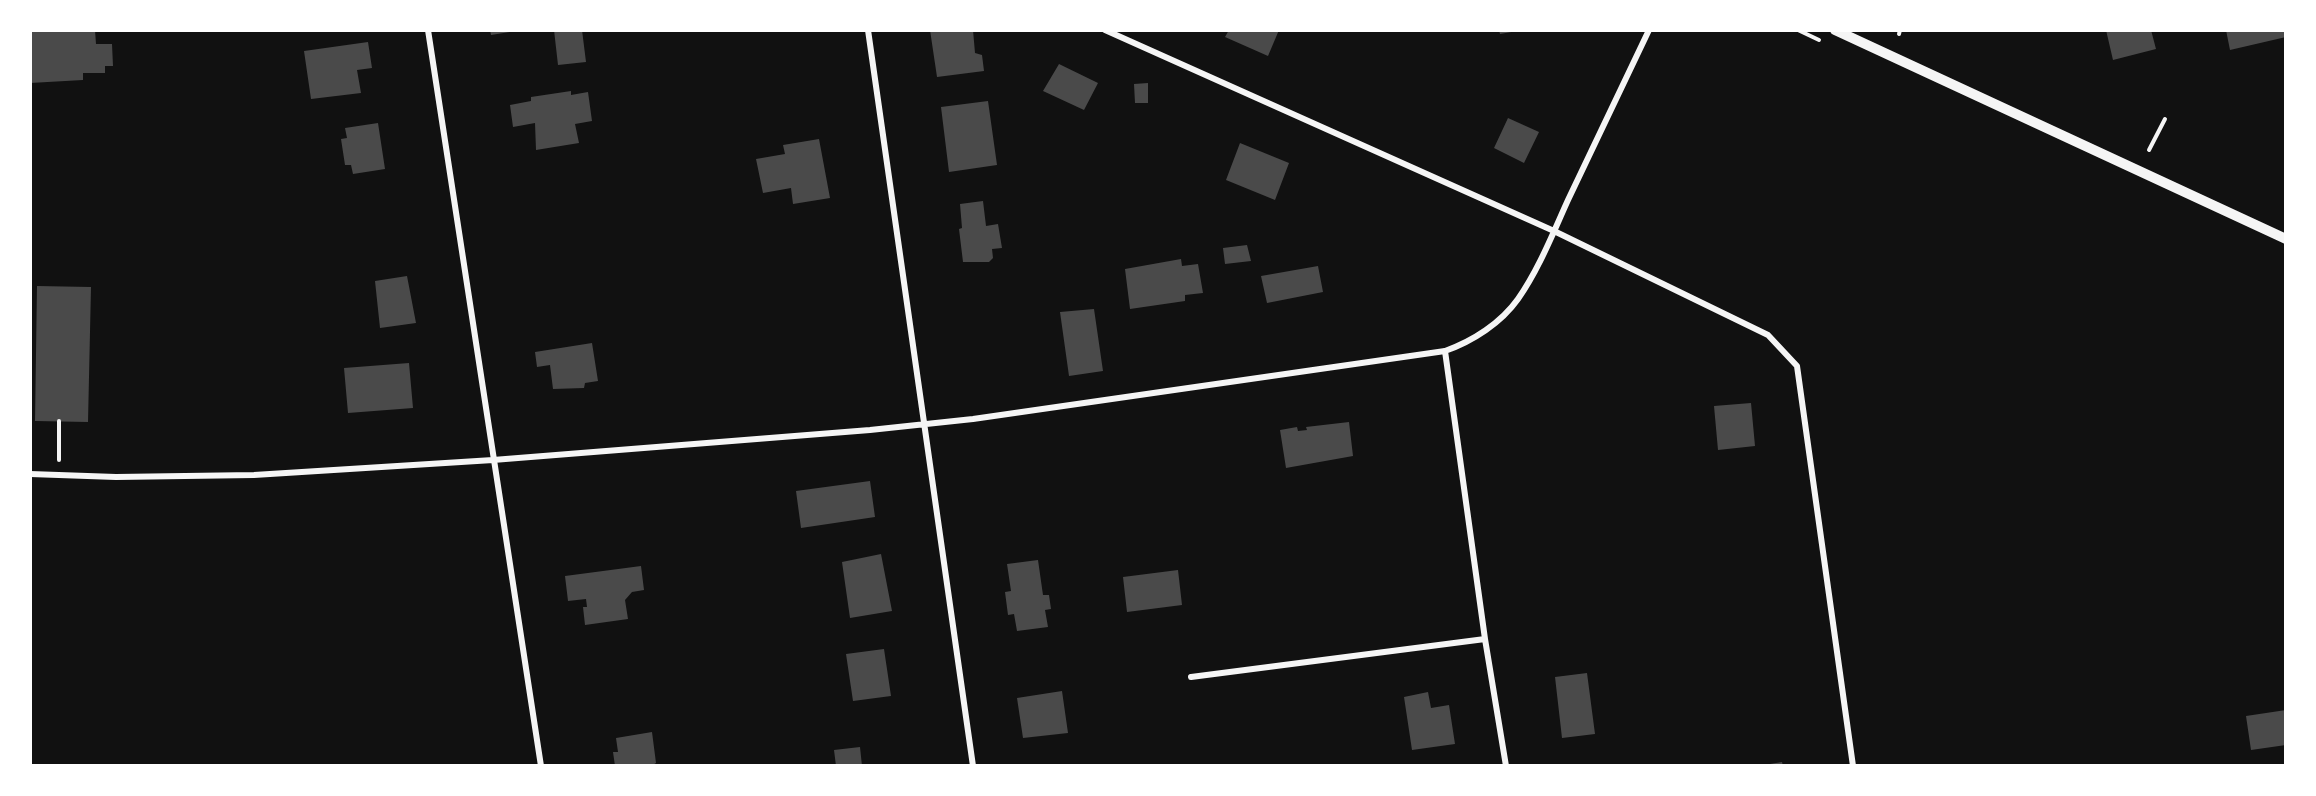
<!DOCTYPE html>
<style>
body{margin:0}
#map{position:relative;width:2316px;height:796px;overflow:hidden;background:#111;font-family:"Asap Condensed",sans-serif}
canvas{display:block}
.frame{position:absolute;inset:0;border:32px solid #fff;pointer-events:none}
</style>
<div id="map">
<canvas width="2316" height="796"></canvas>
<div class="frame"></div>
</div>
<script>
const ctx = document.querySelector('canvas').getContext('2d');
ctx.lineJoin = 'round';
function fill(path, color) { ctx.fillStyle = color; ctx.fill(path, 'evenodd'); }
function stroke(path, color, width, dash) { ctx.strokeStyle = color; ctx.lineWidth = width; ctx.lineCap = dash ? 'butt' : 'round'; ctx.setLineDash(dash || []); ctx.stroke(path); }
const building = new Path2D(`
 M 30,30 L 95,30 L 96,44 L 112,44 L 113,66 L 105,66 L 105,73 L 83,73 L 83,80 L 30,83 Z
 M 490,30 L 516,30 L 516,31 L 491,35 Z
 M 554,30 L 582,30 L 586,62 L 558,65 Z
 M 930,30 L 973,30 L 975,53 L 982,55 L 984,71 L 937,77 Z
 M 1229,30 L 1279,30 L 1268,56 L 1225,37 Z
 M 1499,30 L 1517,30 L 1517,31 L 1500,34 Z
 M 2106,30 L 2151,30 L 2156,49 L 2113,60 Z
 M 2226,30 L 2286,30 L 2286,37 L 2230,50 Z
 M 368,42 L 372,68 L 357,70 L 361,93 L 311,99 L 304,51 Z
 M 1059,64 L 1098,83 L 1084,110 L 1043,91 Z
 M 1148,83 L 1148,103 L 1135,103 L 1134,84 Z
 M 571,91 L 571,95 L 588,92 L 592,121 L 575,124 L 579,143 L 536,150 L 535,123 L 513,127 L 510,105 L 531,101 L 531,97 Z
 M 988,101 L 997,165 L 949,172 L 941,107 Z
 M 1508,118 L 1539,132 L 1524,163 L 1494,148 Z
 M 378,123 L 385,169 L 353,174 L 351,165 L 345,165 L 341,139 L 347,138 L 345,128 Z
 M 819,139 L 830,198 L 793,204 L 791,188 L 763,193 L 756,159 L 785,154 L 783,145 Z
 M 1240,143 L 1289,163 L 1275,200 L 1226,180 Z
 M 983,201 L 986,226 L 998,224 L 1002,248 L 992,249 L 993,258 L 989,262 L 963,262 L 959,229 L 962,228 L 960,204 Z
 M 1247,245 L 1251,261 L 1225,264 L 1223,248 Z
 M 1181,259 L 1182,266 L 1198,264 L 1203,293 L 1185,295 L 1185,301 L 1130,309 L 1125,269 Z
 M 1318,266 L 1323,292 L 1267,303 L 1261,276 Z
 M 407,276 L 416,323 L 380,328 L 375,281 Z
 M 37,286 L 91,287 L 88,422 L 35,421 Z
 M 1094,309 L 1103,371 L 1069,376 L 1060,312 Z
 M 592,343 L 598,381 L 585,383 L 584,388 L 553,389 L 550,365 L 537,367 L 535,352 Z
 M 409,363 L 413,408 L 348,413 L 344,368 Z
 M 1751,403 L 1755,446 L 1718,450 L 1714,406 Z
 M 1349,422 L 1353,456 L 1286,468 L 1280,430 L 1297,427 L 1298,431 L 1307,430 L 1306,427 Z
 M 870,481 L 875,517 L 801,528 L 796,491 Z
 M 881,554 L 892,611 L 850,618 L 842,562 Z
 M 1038,560 L 1043,595 L 1049,595 L 1051,609 L 1045,610 L 1048,627 L 1017,631 L 1014,614 L 1008,615 L 1005,592 L 1011,591 L 1007,564 Z
 M 641,566 L 644,590 L 632,592 L 625,600 L 628,619 L 585,625 L 583,607 L 587,607 L 586,599 L 568,601 L 565,576 Z
 M 1178,570 L 1182,605 L 1127,612 L 1123,577 Z
 M 884,649 L 891,696 L 853,701 L 846,654 Z
 M 1587,673 L 1595,734 L 1562,738 L 1555,677 Z
 M 1062,691 L 1068,733 L 1023,738 L 1017,698 Z
 M 1428,692 L 1431,708 L 1449,705 L 1455,744 L 1412,750 L 1404,697 Z
 M 2286,710 L 2286,745 L 2251,750 L 2246,716 Z
 M 652,732 L 656,763 L 651,766 L 615,766 L 613,752 L 618,752 L 616,738 Z
 M 860,747 L 862,766 L 836,766 L 834,750 Z
 M 1782,762 L 1783,766 L 1764,766 L 1764,765 Z`);
const path = new Path2D(`
 M 1798,30 L 1819,40
 M 1899,34 L 1900,30
 M 2149,150 L 2165,119
 M 59,460 L 59,421`);
const minor = new Path2D(`
 M 428,30 L 541,766
 M 868,30 L 973,766
 M 1105,30 L 1554,231 L 1768,335 L 1797,366 L 1853,766
 M 1445,351 L 1485,639 L 1506,766
 M 30,474 L 116,477 L 254,475 L 493,460 L 870,430 L 973,419 L 1445,351 C 1473,341 1501,323 1518,299 C 1539,269 1553,233 1568,200 C 1595,144 1622,87 1649,30
 M 1191,677 L 1485,639`);
const tertiary = new Path2D(`
 M 1835,30 L 2286,239`);
fill(building, '#4a4a4a');
stroke(path, '#f5f5f5', 4);
stroke(minor, '#f5f5f5', 6);
stroke(tertiary, '#f5f5f5', 10);
</script>
